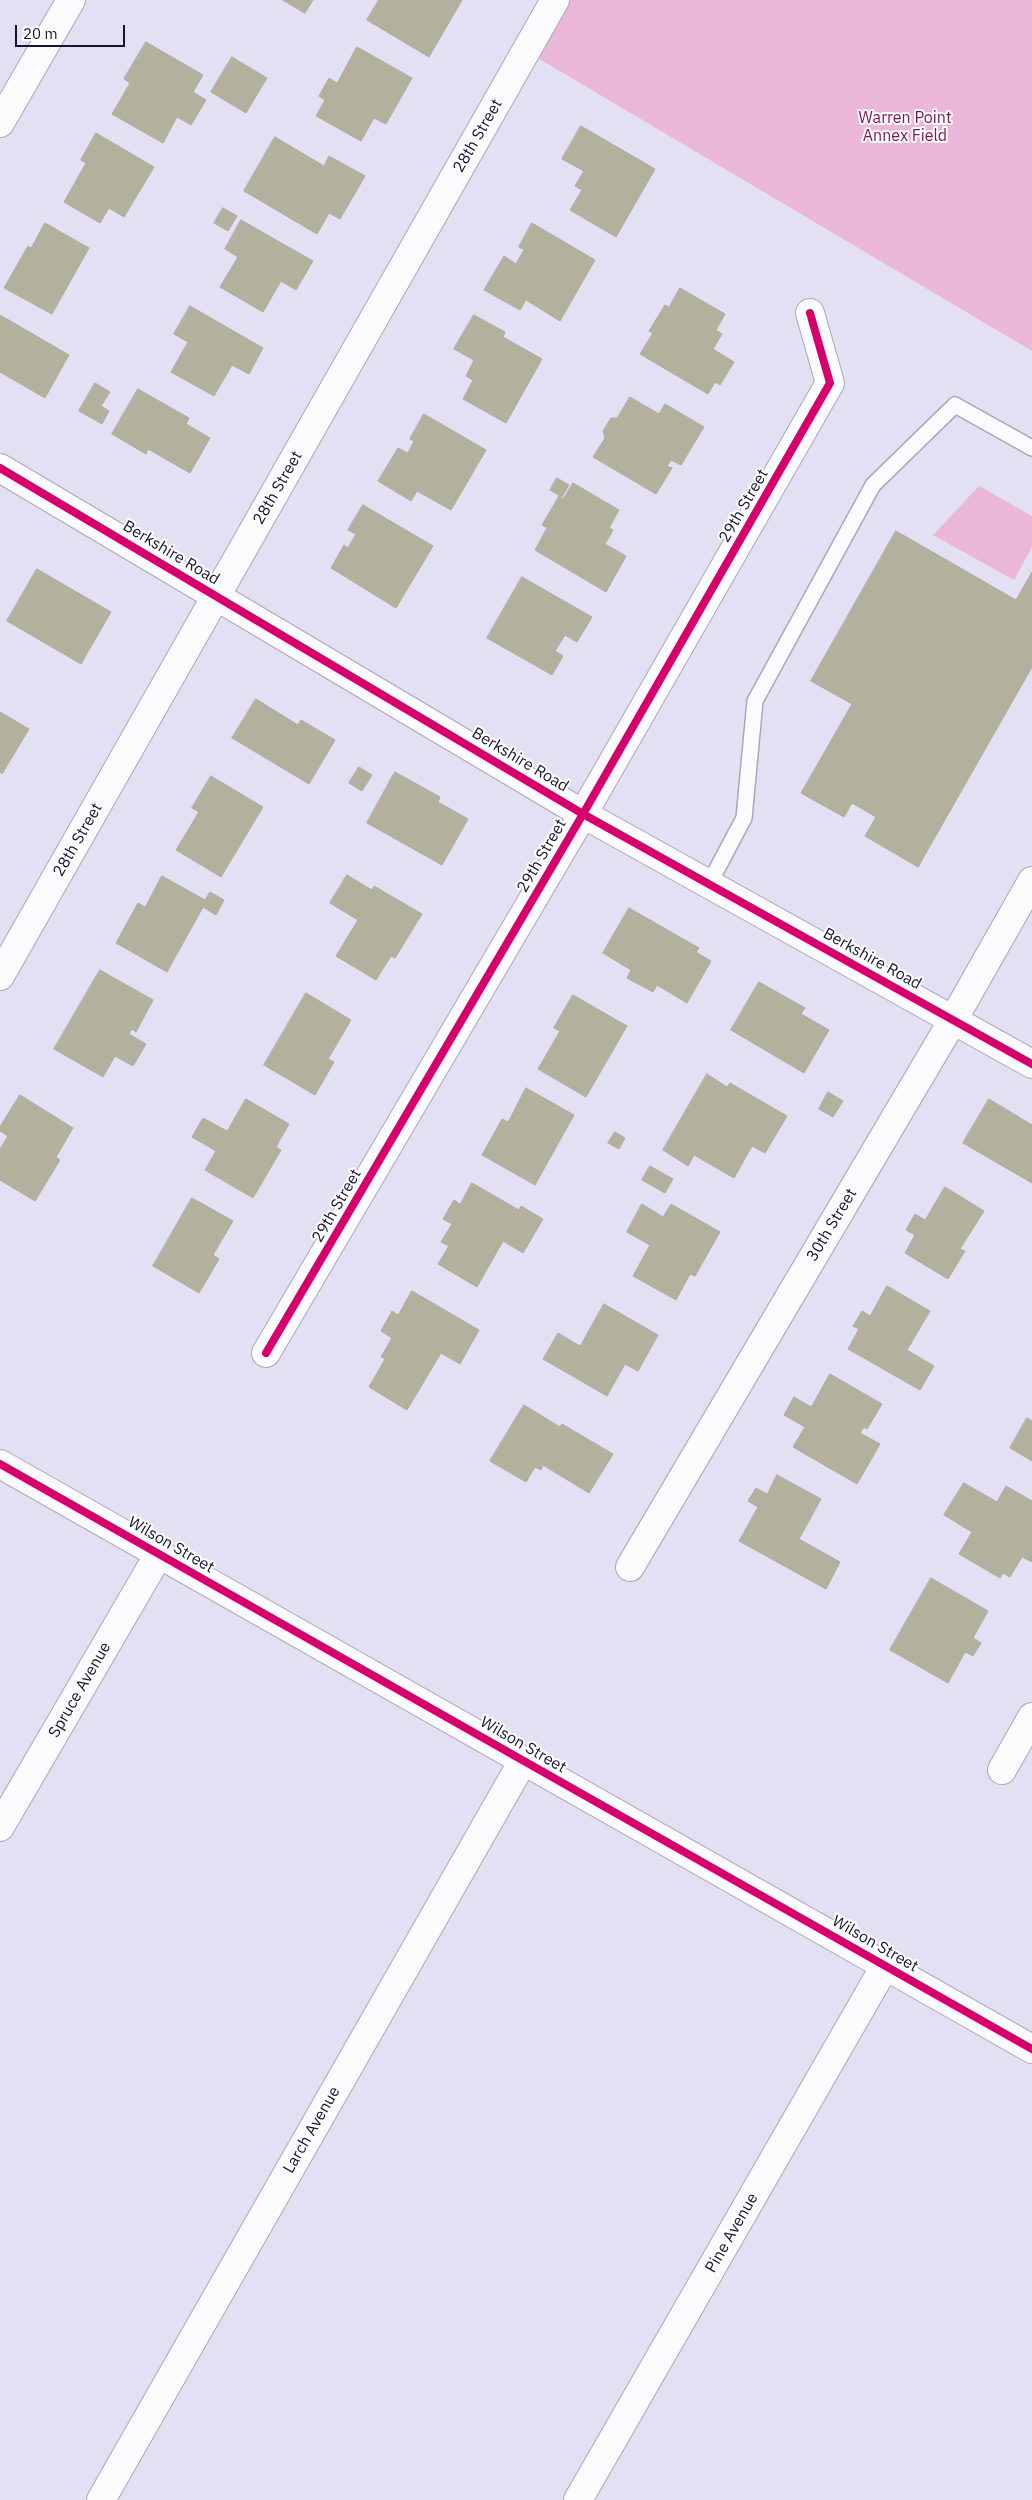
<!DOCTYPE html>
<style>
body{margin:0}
#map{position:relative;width:1032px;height:2500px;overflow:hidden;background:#e2e0f2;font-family:"IBM Plex Sans",sans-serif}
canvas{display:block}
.scale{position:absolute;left:15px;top:25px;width:110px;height:22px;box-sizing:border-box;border:2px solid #181330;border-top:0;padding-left:6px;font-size:15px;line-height:18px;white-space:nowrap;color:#181330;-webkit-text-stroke:4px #fefefe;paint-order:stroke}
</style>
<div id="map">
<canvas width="1032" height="2500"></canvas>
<div class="scale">20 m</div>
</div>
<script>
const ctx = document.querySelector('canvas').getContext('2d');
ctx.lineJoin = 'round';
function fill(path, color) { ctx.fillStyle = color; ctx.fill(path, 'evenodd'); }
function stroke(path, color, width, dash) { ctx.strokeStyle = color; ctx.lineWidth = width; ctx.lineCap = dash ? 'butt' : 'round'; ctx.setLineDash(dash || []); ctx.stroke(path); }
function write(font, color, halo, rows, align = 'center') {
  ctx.font = font + ' "IBM Plex Sans",sans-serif'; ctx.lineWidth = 4; ctx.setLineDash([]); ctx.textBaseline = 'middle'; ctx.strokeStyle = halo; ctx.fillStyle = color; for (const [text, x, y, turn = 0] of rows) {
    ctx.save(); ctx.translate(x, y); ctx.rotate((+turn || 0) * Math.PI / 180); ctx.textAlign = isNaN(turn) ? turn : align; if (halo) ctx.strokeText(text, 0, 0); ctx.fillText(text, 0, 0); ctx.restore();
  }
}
const green = new Path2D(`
 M 555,0 L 1032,0 L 1032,351 L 526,51 Z
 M 979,486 L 1032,516 L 1032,547 L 1014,580 L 933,535 Z`);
const building = new Path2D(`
 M 283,0 L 313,0 L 305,13 Z
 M 379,0 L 462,0 L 429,57 L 367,20 Z
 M 146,42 L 203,75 L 193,92 L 206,100 L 191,125 L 177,117 L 163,143 L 112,114 L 130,83 L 124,79 Z
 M 357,47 L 412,78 L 386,124 L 374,118 L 361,141 L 316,116 L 325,100 L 319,96 L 329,78 L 337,83 Z
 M 232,57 L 267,78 L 246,113 L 211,92 Z
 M 581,126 L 655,169 L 616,237 L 570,210 L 582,190 L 575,186 L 584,171 L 562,159 Z
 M 96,133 L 154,167 L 124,217 L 109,208 L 100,223 L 64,202 L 86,163 L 81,160 Z
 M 275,137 L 324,166 L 329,156 L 365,176 L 340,219 L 329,213 L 317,234 L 244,191 Z
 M 223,208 L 237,216 L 228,231 L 214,223 Z
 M 241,220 L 313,261 L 296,290 L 281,281 L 263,312 L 220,287 L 238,257 L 225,249 Z
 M 45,223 L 89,248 L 52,314 L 4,288 L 28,246 L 31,248 Z
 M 532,223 L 595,260 L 560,321 L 526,300 L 520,310 L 484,290 L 504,256 L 516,264 L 524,250 L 519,247 Z
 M 680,288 L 725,314 L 716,330 L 722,334 L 713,349 L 734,362 L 720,385 L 715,382 L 708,394 L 640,354 L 653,333 L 649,331 L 665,305 L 669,307 Z
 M 190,306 L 263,348 L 249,374 L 232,365 L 214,396 L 171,372 L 188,342 L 174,334 Z
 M 0,315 L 69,355 L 45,398 L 0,372 Z
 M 474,315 L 505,332 L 503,337 L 542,359 L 506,423 L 463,399 L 473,380 L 466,376 L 474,360 L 454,349 Z
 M 95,383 L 110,392 L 101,406 L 109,411 L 102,424 L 79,411 Z
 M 138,389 L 189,418 L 186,424 L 210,438 L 190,473 L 148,449 L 146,454 L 112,434 Z
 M 630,397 L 659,414 L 665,404 L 704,427 L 681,465 L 671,460 L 667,466 L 672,468 L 656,494 L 593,457 L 605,438 L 603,431 L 611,418 L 617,418 Z
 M 424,414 L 486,450 L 451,510 L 417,491 L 411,501 L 378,481 L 398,448 L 408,453 L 414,441 L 410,439 Z
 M 557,478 L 569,485 L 562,497 L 550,490 Z
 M 573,483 L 619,510 L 609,528 L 613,530 L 605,544 L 626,556 L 606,592 L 535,550 L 547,528 L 542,525 L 559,496 L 563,499 Z
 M 363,505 L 433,546 L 396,608 L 331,568 L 344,545 L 348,548 L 356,534 L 348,530 Z
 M 896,531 L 1016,600 L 1032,572 L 1032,667 L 918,867 L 865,836 L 876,817 L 852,803 L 844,817 L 801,793 L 852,704 L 811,681 Z
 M 37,569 L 111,612 L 81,664 L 7,621 Z
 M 522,577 L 592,617 L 577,642 L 565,635 L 555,651 L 563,656 L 552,675 L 487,638 Z
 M 256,699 L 298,725 L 301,720 L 335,740 L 309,784 L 232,738 Z
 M 0,712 L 29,729 L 2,774 L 0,772 Z
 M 359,767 L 372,775 L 362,791 L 349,783 Z
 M 395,772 L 440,797 L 438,802 L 468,819 L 442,865 L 367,823 Z
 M 211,776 L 263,807 L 221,877 L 176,850 L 199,812 L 192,808 Z
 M 347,875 L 372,890 L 374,886 L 422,914 L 395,958 L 391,956 L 376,980 L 336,956 L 358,920 L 330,903 Z
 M 162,876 L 205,900 L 210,892 L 224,900 L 216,915 L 203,907 L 167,972 L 116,943 L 138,903 L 145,907 Z
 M 629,908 L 699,948 L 696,952 L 711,961 L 687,1003 L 657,985 L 653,992 L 627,978 L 631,970 L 603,953 Z
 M 100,970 L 153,1000 L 136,1032 L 132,1029 L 129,1034 L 146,1044 L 133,1066 L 115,1056 L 103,1077 L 54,1049 Z
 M 759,982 L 805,1008 L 801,1014 L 829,1030 L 804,1073 L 731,1030 Z
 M 306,993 L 351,1020 L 328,1059 L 334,1062 L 315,1095 L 264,1065 Z
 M 573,995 L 627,1026 L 586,1097 L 538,1069 L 560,1031 L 554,1028 Z
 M 707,1074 L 727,1087 L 730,1083 L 787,1116 L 765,1153 L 752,1146 L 734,1178 L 694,1155 L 688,1166 L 663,1150 Z
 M 526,1088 L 574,1115 L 535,1185 L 482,1155 L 502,1119 L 508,1122 Z
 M 828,1092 L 843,1101 L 833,1117 L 819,1109 Z
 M 20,1095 L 73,1128 L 56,1157 L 60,1160 L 35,1201 L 0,1180 L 0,1149 L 8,1136 L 0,1131 L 0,1127 Z
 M 246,1099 L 289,1124 L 276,1147 L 281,1150 L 253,1198 L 205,1170 L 216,1151 L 192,1137 L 203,1118 L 227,1131 Z
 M 989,1099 L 1032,1125 L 1032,1183 L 963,1143 Z
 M 615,1132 L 625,1138 L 619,1149 L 608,1143 Z
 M 650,1166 L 673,1179 L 665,1193 L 642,1180 Z
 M 472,1183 L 519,1210 L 521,1206 L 543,1219 L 523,1253 L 503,1241 L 477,1287 L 438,1264 L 449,1246 L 441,1242 L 452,1224 L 443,1219 L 454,1200 L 460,1204 Z
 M 945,1187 L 984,1211 L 960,1249 L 965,1251 L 948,1279 L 905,1253 L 915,1235 L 906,1230 L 915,1214 L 925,1220 Z
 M 192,1198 L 233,1221 L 213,1255 L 219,1259 L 199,1293 L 153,1266 Z
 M 642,1204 L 663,1217 L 671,1204 L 720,1232 L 695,1276 L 690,1274 L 676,1300 L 633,1276 L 650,1245 L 627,1232 Z
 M 887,1286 L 930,1311 L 907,1350 L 934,1366 L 920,1390 L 848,1349 L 859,1329 L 853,1326 L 862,1311 L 870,1316 Z
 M 412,1291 L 479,1330 L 460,1364 L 441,1353 L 407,1410 L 369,1387 L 385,1359 L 381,1357 L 392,1338 L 381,1331 L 392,1311 L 398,1315 Z
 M 604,1304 L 658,1335 L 638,1371 L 625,1364 L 607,1396 L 543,1359 L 558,1333 L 580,1346 Z
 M 830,1374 L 882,1404 L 867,1429 L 864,1427 L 860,1433 L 880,1444 L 857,1484 L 793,1447 L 805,1427 L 784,1415 L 794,1397 L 811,1407 Z
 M 524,1405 L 560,1427 L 562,1424 L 613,1454 L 589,1493 L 543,1465 L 541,1470 L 535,1467 L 526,1482 L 490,1461 Z
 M 1027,1418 L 1032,1421 L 1032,1461 L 1010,1448 Z
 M 777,1475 L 821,1499 L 799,1539 L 840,1562 L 826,1589 L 739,1541 L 758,1507 L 748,1501 L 756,1488 L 767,1494 Z
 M 964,1483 L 997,1502 L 1006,1486 L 1032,1501 L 1032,1562 L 1022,1557 L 1010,1577 L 1003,1573 L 1000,1578 L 959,1554 L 972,1532 L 944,1515 Z
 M 931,1578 L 988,1611 L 973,1638 L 981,1643 L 973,1656 L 965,1652 L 948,1683 L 890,1650 Z`);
const lane = new Path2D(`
 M 709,884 L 744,818 L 755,701 L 873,485 L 955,405 L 1032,448`);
const street = new Path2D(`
 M 0,123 L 71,0
 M 0,468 L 583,814 L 1032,1064
 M 0,976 L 555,0
 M 266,1353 L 583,814 L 830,383 L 810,313
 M 0,1464 L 1032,2049
 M 630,1567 L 953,1020 L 1032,881
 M 1002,1770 L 1032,1717
 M 0,1827 L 159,1554
 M 101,2500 L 523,1761
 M 578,2500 L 885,1966`);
const cycleway = new Path2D(`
 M 0,468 L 583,814 L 1032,1064
 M 266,1353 L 583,814 L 830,383 L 810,313
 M 0,1464 L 1032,2049`);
const parkNames = [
 ["Warren Point",905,118],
 ["Annex Field",905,136]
];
const streetNames = [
 ["28th Street",478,136,-60],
 ["28th Street",278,488,-60],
 ["29th Street",744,506,-60],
 ["Berkshire Road",171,553,31],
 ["Berkshire Road",520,760,31],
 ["28th Street",78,840,-60],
 ["29th Street",542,856,-60],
 ["Berkshire Road",872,959,29],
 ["29th Street",337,1206,-60],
 ["30th Street",832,1225,-59],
 ["Wilson Street",171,1545,30],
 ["Spruce Avenue",80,1690,-60],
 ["Wilson Street",523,1745,30],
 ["Wilson Street",875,1944,30],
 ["Larch Avenue",312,2130,-60],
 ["Pine Avenue",732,2233,-60]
];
fill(green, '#ebb7d9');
fill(building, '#b3b19e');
stroke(building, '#acaba2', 1);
stroke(lane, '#aaa7bd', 18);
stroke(street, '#aaa7bd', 30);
stroke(lane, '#fbfafd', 15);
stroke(street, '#fbfafd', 28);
stroke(cycleway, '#d6006c', 8);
write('16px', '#791552', '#fefefe', parkNames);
write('16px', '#181330', '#fefefe', streetNames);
</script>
